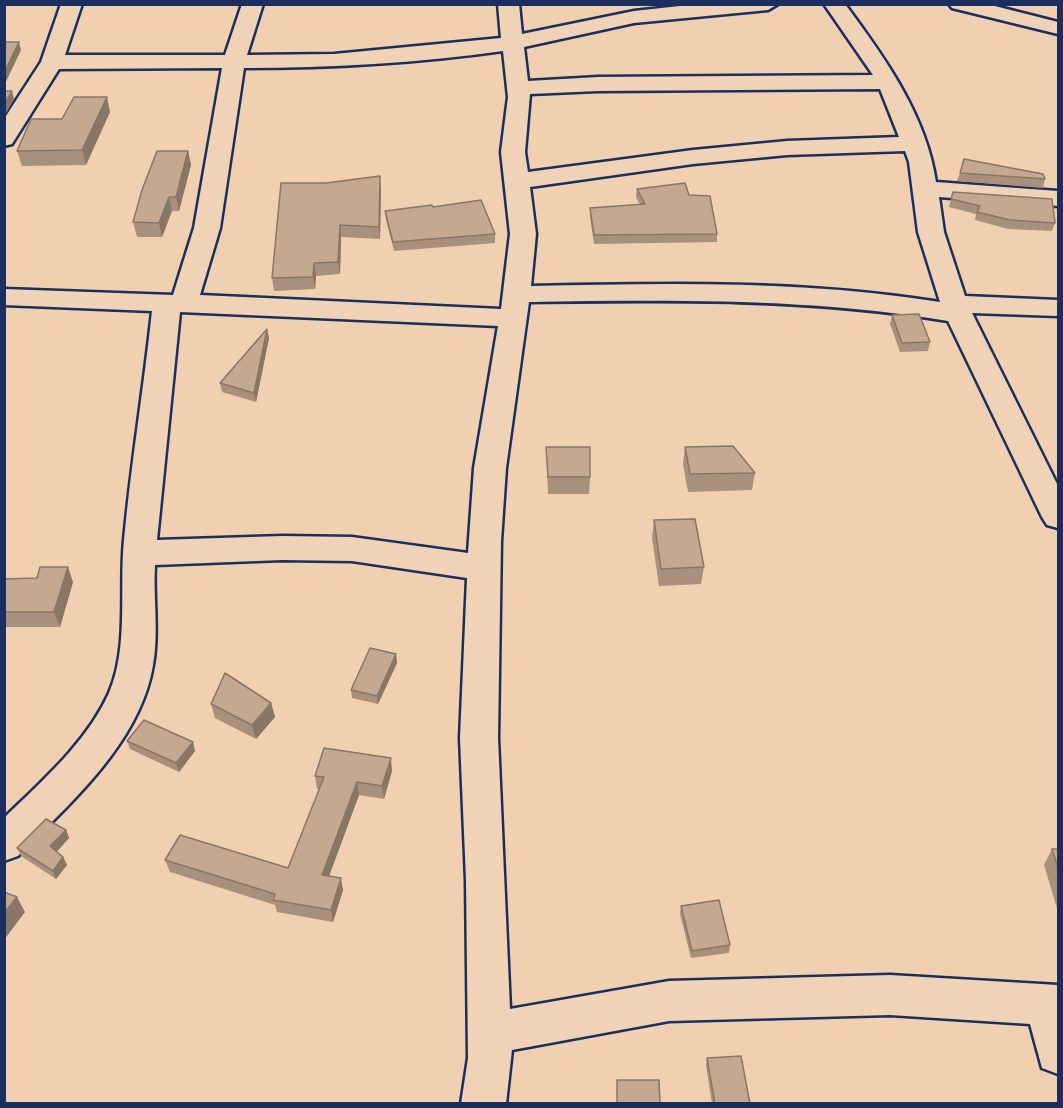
<!DOCTYPE html>
<style>
body{margin:0}
#map{position:relative;width:1063px;height:1108px;overflow:hidden;background:#f0d0b1;font-family:Caveat,sans-serif}
canvas{display:block}
.frame{position:absolute;inset:0;border:6px solid #1b2f5e;pointer-events:none}
</style>
<div id="map">
<canvas width="1063" height="1108"></canvas>
<div class="frame"></div>
</div>
<script>
const ctx = document.querySelector('canvas').getContext('2d');
ctx.lineJoin = 'round';
function stroke(path, color, width, dash) { ctx.strokeStyle = color; ctx.lineWidth = width; ctx.lineCap = dash ? 'butt' : 'round'; ctx.setLineDash(dash || []); ctx.stroke(path); }
function fill(path, color) { ctx.fillStyle = color; ctx.fill(path, 'evenodd'); }
const street = new Path2D(`
 M 61,4 L 82,4 L 65,55 L 225,55 L 242,4 L 263,4 L 247,55 L 334,54 L 501,38 L 498,4 L 519,4 L 522,34 L 634,11 L 698,4 L 778,4 L 768,10 L 634,23 L 524,47 L 528,81 L 598,77 L 873,75 L 824,4 L 845,4 C 885,58 926,115 936,182 L 1058,191 L 1058,206 L 939,197 L 944,232 L 965,296 L 1058,300 L 1058,316 L 972,313 L 1058,486 L 1058,528 L 1047,525 L 1042,517 L 948,321 C 809,298 670,300 529,302 L 506,468 L 501,541 L 498,738 L 510,1009 L 669,981 L 890,975 L 1058,985 L 1058,1074 L 1042,1068 L 1030,1024 L 890,1015 L 669,1021 L 512,1050 L 506,1104 L 461,1104 L 468,1058 L 466,880 L 460,738 L 467,578 L 352,561 L 282,560 L 155,565 C 153,598 159,632 153,665 C 140,743 70,803 18,856 L 4,861 L 4,818 C 42,781 87,742 109,693 C 129,647 119,590 124,540 C 131,464 144,387 152,311 L 4,305 L 4,289 L 173,295 L 194,228 L 222,68 L 59,69 L 12,144 L 4,146 L 4,119 L 41,62 ZM 503,51 L 508,97 L 501,152 L 510,234 L 501,309 L 200,295 L 220,228 L 244,68 C 331,68 417,63 503,51 ZM 880,89 L 899,137 L 787,141 L 693,150 L 528,172 L 525,152 L 530,94 L 598,91 ZM 905,151 L 909,162 L 918,232 L 940,302 C 805,280 668,283 531,286 L 536,234 L 530,187 L 693,164 L 787,155 ZM 180,312 L 498,326 L 474,468 L 468,553 L 352,537 L 282,536 L 157,540 Z
 M 949,4 L 987,4 L 1058,22 L 1058,34 L 952,8 Z`);
const wall = new Path2D(`
 M 110,112 L 86,165 L 22,166 L 17,151 Z
 M 188,151 L 191,165 L 179,211 L 172,211 L 162,237 L 137,237 L 133,222 Z
 M 960,173 L 1045,179 L 1043,188 L 957,181 Z
 M 381,189 L 380,239 L 341,237 L 340,274 L 316,276 L 315,289 L 274,291 L 272,278 Z
 M 637,189 L 689,195 L 717,234 L 717,242 L 594,244 L 590,217 L 590,208 L 640,205 L 636,197 Z
 M 953,192 L 1055,223 L 1052,231 L 1008,229 L 975,220 L 976,214 L 949,207 Z
 M 433,207 L 495,234 L 495,243 L 394,251 L 386,220 L 385,211 Z
 M 892,315 L 930,342 L 928,351 L 900,352 L 890,324 Z
 M 269,338 L 256,402 L 222,392 L 220,383 Z
 M 546,447 L 590,477 L 589,494 L 548,494 Z
 M 685,447 L 755,473 L 752,490 L 688,492 L 683,464 Z
 M 654,520 L 704,567 L 701,584 L 659,586 L 652,538 Z
 M 37,578 L 73,582 L 60,627 L 4,627 L 4,579 Z
 M 396,654 L 397,663 L 378,704 L 352,698 L 351,690 Z
 M 271,703 L 275,717 L 256,739 L 215,718 L 211,704 Z
 M 127,741 L 195,751 L 179,772 L 130,749 Z
 M 392,771 L 384,799 L 359,795 L 329,876 L 343,890 L 333,922 L 277,912 L 275,905 L 170,872 L 165,860 L 288,868 L 320,789 L 317,789 L 315,776 Z
 M 66,830 L 69,838 L 57,852 L 63,857 L 67,865 L 56,879 L 21,856 L 17,848 Z
 M 1052,849 L 1059,849 L 1059,915 L 1044,865 Z
 M 681,906 L 730,945 L 729,953 L 691,958 L 680,914 Z
 M 707,1058 L 750,1104 L 712,1104 L 706,1065 Z`);
const shadedWall = new Path2D(`
 M 19,42 L 21,50 L 4,86 L 4,73 Z
 M 12,91 L 14,99 L 4,117 L 4,104 Z
 M 107,97 L 110,112 L 86,165 L 82,150 Z
 M 188,151 L 191,165 L 179,211 L 176,197 Z
 M 380,176 L 381,189 L 380,239 L 379,227 Z
 M 169,197 L 172,211 L 162,237 L 159,223 Z
 M 340,225 L 341,237 L 340,274 L 338,262 Z
 M 314,263 L 316,276 L 315,289 L 313,277 Z
 M 267,329 L 269,338 L 256,402 L 254,393 Z
 M 68,567 L 73,582 L 60,627 L 54,612 Z
 M 396,654 L 397,663 L 378,704 L 377,696 Z
 M 271,703 L 275,717 L 256,739 L 252,725 Z
 M 193,742 L 195,751 L 179,772 L 176,763 Z
 M 391,758 L 392,771 L 384,799 L 382,786 Z
 M 357,782 L 359,795 L 325,887 L 322,875 Z
 M 66,830 L 69,838 L 54,854 L 50,846 Z
 M 63,857 L 67,865 L 56,879 L 53,871 Z
 M 341,878 L 343,890 L 333,922 L 331,910 Z
 M 17,897 L 25,912 L 4,940 L 4,913 Z`);
const building = new Path2D(`
 M 4,42 L 19,42 L 4,73 Z
 M 4,91 L 12,91 L 4,104 Z
 M 74,97 L 107,97 L 82,150 L 17,151 L 31,119 L 62,119 Z
 M 157,151 L 188,151 L 176,197 L 169,197 L 159,223 L 133,222 L 142,190 Z
 M 964,159 L 1043,174 L 1045,179 L 960,173 Z
 M 380,176 L 379,227 L 340,225 L 338,262 L 314,263 L 313,277 L 272,278 L 281,183 L 326,183 Z
 M 685,183 L 689,195 L 710,196 L 717,234 L 594,235 L 590,208 L 645,204 L 637,189 Z
 M 953,192 L 1052,199 L 1055,223 L 1010,220 L 977,212 L 980,206 L 951,199 Z
 M 481,200 L 495,234 L 393,242 L 385,211 L 432,205 L 433,207 Z
 M 919,314 L 930,342 L 902,343 L 892,315 Z
 M 267,329 L 254,393 L 220,383 Z
 M 733,446 L 755,473 L 690,474 L 685,447 Z
 M 546,447 L 590,447 L 590,477 L 548,477 Z
 M 695,519 L 704,567 L 661,569 L 654,520 Z
 M 40,567 L 68,567 L 54,612 L 4,612 L 4,579 L 37,578 Z
 M 370,648 L 396,654 L 377,696 L 351,690 Z
 M 225,673 L 271,703 L 252,725 L 211,704 Z
 M 144,720 L 193,742 L 176,763 L 127,741 Z
 M 324,748 L 391,758 L 382,786 L 357,782 L 322,875 L 341,878 L 331,910 L 273,900 L 275,894 L 165,860 L 180,835 L 288,868 L 324,777 L 315,776 Z
 M 46,819 L 66,830 L 50,846 L 63,857 L 53,871 L 17,848 Z
 M 1052,849 L 1059,849 L 1059,871 Z
 M 4,892 L 17,897 L 4,913 Z
 M 719,900 L 730,945 L 692,951 L 681,906 Z
 M 741,1056 L 750,1104 L 715,1104 L 707,1058 Z
 M 617,1080 L 659,1080 L 660,1104 L 617,1104 Z`);
stroke(street, '#1b2f5e', 5);
fill(street, '#f0d3b6');
fill(wall, '#a9907c');
fill(shadedWall, '#897665');
fill(building, '#c4a890');
stroke(building, '#897665', 1.5);
</script>
